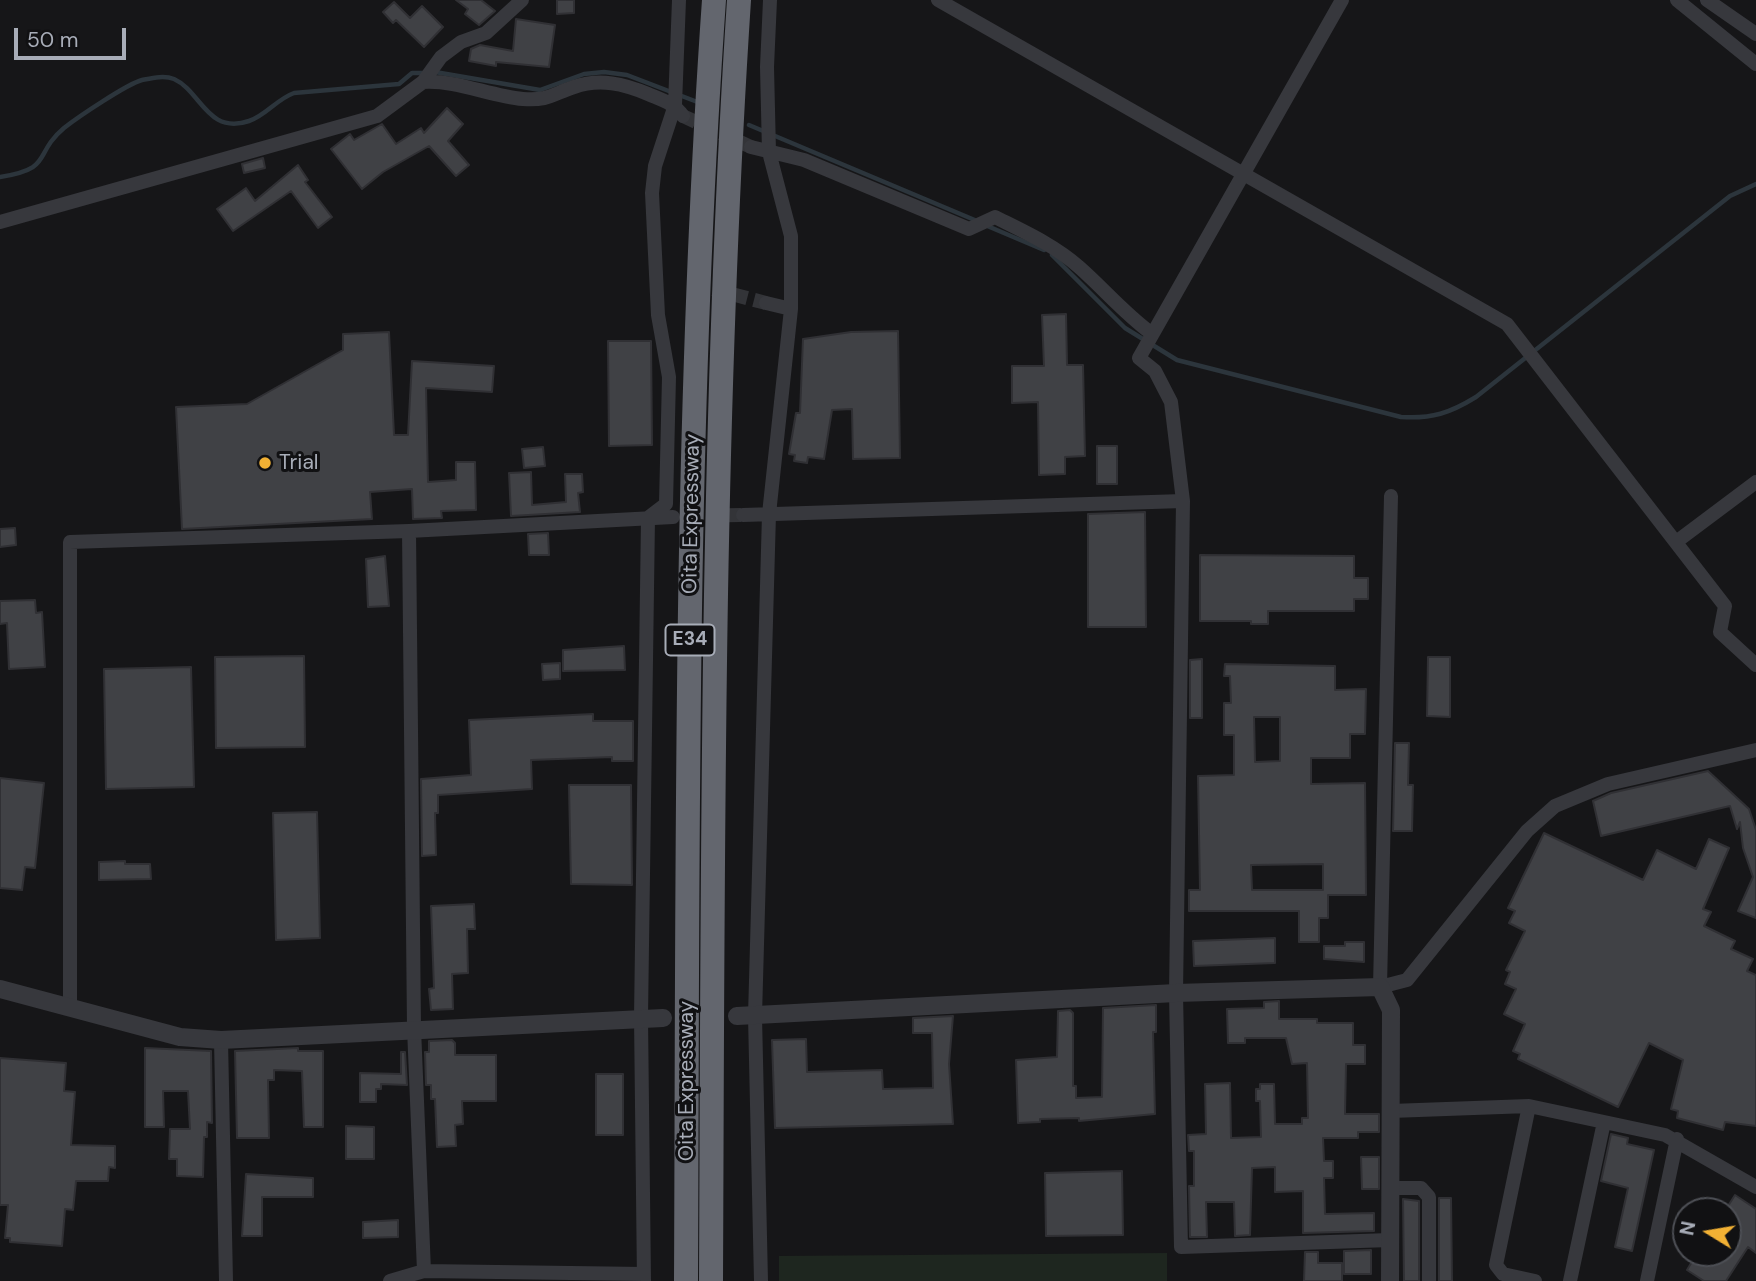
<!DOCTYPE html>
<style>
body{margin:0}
#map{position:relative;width:1756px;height:1281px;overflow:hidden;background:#161618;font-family:"DM Sans",sans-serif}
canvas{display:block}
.north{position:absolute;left:1672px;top:1197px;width:70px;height:70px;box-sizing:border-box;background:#111113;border:2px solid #4d4f55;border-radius:50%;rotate:281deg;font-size:19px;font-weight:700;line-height:28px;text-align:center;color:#a8adb8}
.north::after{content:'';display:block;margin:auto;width:24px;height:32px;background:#f2b134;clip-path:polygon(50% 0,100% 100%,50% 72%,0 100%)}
.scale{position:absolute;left:14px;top:28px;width:112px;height:32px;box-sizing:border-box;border:4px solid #a8adb8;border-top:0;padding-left:9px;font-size:21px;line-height:24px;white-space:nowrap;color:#a8adb8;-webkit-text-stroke:5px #111113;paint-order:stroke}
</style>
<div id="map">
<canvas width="1756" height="1281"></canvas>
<div class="north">N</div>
<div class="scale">50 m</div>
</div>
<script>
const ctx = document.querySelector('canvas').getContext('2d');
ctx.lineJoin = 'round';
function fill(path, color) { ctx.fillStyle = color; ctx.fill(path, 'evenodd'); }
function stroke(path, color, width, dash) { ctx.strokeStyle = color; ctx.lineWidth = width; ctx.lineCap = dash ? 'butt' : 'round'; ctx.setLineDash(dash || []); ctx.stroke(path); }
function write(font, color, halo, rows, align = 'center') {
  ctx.font = font + ' "DM Sans",sans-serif'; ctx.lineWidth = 6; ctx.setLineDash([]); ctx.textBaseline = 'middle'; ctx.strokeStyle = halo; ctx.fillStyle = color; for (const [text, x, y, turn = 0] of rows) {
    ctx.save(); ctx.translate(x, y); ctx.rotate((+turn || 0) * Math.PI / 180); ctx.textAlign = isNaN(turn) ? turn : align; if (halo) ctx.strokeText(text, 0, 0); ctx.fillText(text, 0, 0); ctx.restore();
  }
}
const green = new Path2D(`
 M 1167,1253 L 1167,1281 L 779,1281 L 779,1256 Z`);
const stream = new Path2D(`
 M 435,72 L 540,90 L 584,74 L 604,72 L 627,75 L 700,103
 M 749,125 L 977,221
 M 0,177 C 55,168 32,155 64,128 C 78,117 127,84 142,80 C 152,78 164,75 174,79 C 201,91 207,135 249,121 C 265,116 277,99 294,93 L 399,84 L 412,73 L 426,73
 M 985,225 L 1044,250
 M 1052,255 L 1125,328 L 1177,360 L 1401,417 C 1432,419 1450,413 1476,397 L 1730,196 L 1756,184`);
const building = new Path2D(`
 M 456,0 L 481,0 L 495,11 L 479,25 L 465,14 L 468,9 Z
 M 557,0 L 574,0 L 574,13 L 557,14 Z
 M 394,2 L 410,18 L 422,6 L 443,27 L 424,47 L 396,20 L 393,23 L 383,12 Z
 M 516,19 L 555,25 L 549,67 L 496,62 L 496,66 L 469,61 L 471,49 L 480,45 L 513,51 Z
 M 447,108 L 463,124 L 448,141 L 469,165 L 456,176 L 429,146 L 383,172 L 362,189 L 331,149 L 350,134 L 354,140 L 382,124 L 396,144 L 421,128 L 424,133 Z
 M 263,158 L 265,168 L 244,173 L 242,164 Z
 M 298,165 L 308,180 L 305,182 L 332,217 L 318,228 L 291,191 L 233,231 L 217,209 L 246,188 L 255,201 Z
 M 1066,314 L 1067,365 L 1083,365 L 1085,456 L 1065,457 L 1065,474 L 1039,475 L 1038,402 L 1012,403 L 1012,366 L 1044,366 L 1042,315 Z
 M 898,331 L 900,458 L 853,459 L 852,409 L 832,410 L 824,459 L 808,457 L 807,463 L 794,461 L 795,455 L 789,454 L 796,413 L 800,413 L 803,339 L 851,332 Z
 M 389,332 L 394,435 L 408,435 L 412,361 L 494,366 L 492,392 L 426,388 L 428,482 L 456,480 L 456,462 L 475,462 L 476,510 L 441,511 L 442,518 L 413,519 L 412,489 L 370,492 L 372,519 L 182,529 L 176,407 L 247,404 L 343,350 L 343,334 Z
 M 608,341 L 651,341 L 652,445 L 609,446 Z
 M 1097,446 L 1117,446 L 1117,484 L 1097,484 Z
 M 543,447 L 545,466 L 524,468 L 522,449 Z
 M 531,472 L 532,505 L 566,502 L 565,474 L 582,474 L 583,492 L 578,493 L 580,512 L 511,516 L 509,473 Z
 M 1145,512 L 1146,627 L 1088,627 L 1088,514 Z
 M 15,528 L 16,545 L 0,547 L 0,529 Z
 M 548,533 L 549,555 L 529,555 L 528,534 Z
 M 1200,555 L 1354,556 L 1354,578 L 1368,578 L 1368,599 L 1354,599 L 1354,611 L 1268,611 L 1268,624 L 1251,624 L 1251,621 L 1200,621 Z
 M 385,556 L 389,606 L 368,607 L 366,559 Z
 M 35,600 L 36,613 L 42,612 L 45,667 L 9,669 L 7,623 L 0,624 L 0,601 Z
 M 624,646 L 625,670 L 563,671 L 563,650 Z
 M 304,656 L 305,747 L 216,748 L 215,657 Z
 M 1428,657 L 1450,657 L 1450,717 L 1427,716 Z
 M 1202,659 L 1202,718 L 1190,718 L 1190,660 Z
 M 560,663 L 560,679 L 543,680 L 542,664 Z
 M 1225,664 L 1335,666 L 1335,690 L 1366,689 L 1365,734 L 1350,734 L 1350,758 L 1311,758 L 1311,784 L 1365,783 L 1366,895 L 1328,895 L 1328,918 L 1319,918 L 1319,942 L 1299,942 L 1299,911 L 1189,911 L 1189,890 L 1200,890 L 1198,776 L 1234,775 L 1234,735 L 1224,735 L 1224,703 L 1231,703 L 1230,676 L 1224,676 ZM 1254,717 L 1280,717 L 1280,761 L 1255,762 ZM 1323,864 L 1323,890 L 1252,890 L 1251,865 Z
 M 191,667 L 194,787 L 106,789 L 104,669 Z
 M 593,714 L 593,721 L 633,721 L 633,761 L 612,761 L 612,757 L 531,760 L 532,789 L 438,795 L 438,813 L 435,813 L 436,855 L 422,856 L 421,779 L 471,775 L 469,720 Z
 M 1395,743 L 1409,743 L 1408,785 L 1413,785 L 1412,831 L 1393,831 Z
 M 1708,771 L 1749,809 L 1756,830 L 1756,918 L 1738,911 L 1753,877 L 1743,848 L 1740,822 L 1737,829 L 1730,806 L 1601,836 L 1593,801 L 1611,793 Z
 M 0,778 L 44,783 L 35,868 L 25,867 L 22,890 L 0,888 Z
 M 569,785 L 631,785 L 632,885 L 571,884 Z
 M 317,812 L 320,938 L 276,940 L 273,813 Z
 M 1544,833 L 1643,880 L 1657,850 L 1696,869 L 1709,839 L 1729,848 L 1703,909 L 1711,912 L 1704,926 L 1735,941 L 1731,949 L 1753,959 L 1747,971 L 1756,975 L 1756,1126 L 1725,1122 L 1723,1130 L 1677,1118 L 1678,1111 L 1671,1109 L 1683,1060 L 1649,1043 L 1618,1107 L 1518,1059 L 1520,1054 L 1513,1051 L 1525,1024 L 1504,1014 L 1516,989 L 1505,984 L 1510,972 L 1506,970 L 1525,931 L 1509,923 L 1515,911 L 1508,908 Z
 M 125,861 L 125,864 L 150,864 L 151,879 L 99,880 L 99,862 Z
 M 474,904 L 475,929 L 467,929 L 468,973 L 452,974 L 453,1009 L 431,1010 L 429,989 L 434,988 L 431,906 Z
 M 1275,938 L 1275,963 L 1194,966 L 1193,941 Z
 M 1345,942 L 1364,942 L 1364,962 L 1324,959 L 1324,946 L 1345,946 Z
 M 1279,1001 L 1279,1019 L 1317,1019 L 1317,1023 L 1353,1023 L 1353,1045 L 1365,1045 L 1365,1064 L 1346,1064 L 1345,1114 L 1379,1114 L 1379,1132 L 1358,1132 L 1358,1138 L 1323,1138 L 1324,1161 L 1333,1161 L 1333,1178 L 1324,1178 L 1325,1214 L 1374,1213 L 1374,1231 L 1303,1233 L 1303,1191 L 1275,1192 L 1275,1167 L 1252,1168 L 1250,1235 L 1235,1236 L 1234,1202 L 1206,1202 L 1207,1237 L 1190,1237 L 1189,1186 L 1194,1186 L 1194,1151 L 1189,1151 L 1188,1135 L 1206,1134 L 1205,1084 L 1230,1083 L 1231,1138 L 1261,1137 L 1260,1101 L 1256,1101 L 1256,1089 L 1260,1089 L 1260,1084 L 1274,1084 L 1275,1124 L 1302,1124 L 1302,1118 L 1308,1118 L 1307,1063 L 1292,1064 L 1286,1038 L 1245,1038 L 1245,1043 L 1228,1043 L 1227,1009 L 1264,1008 L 1264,1002 Z
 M 1156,1005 L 1156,1032 L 1153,1032 L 1155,1114 L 1079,1121 L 1079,1118 L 1040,1119 L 1040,1122 L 1018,1123 L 1016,1060 L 1057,1057 L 1058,1011 L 1070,1010 L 1073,1013 L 1073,1086 L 1076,1086 L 1076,1098 L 1102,1097 L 1103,1008 Z
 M 953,1016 L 949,1064 L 953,1124 L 775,1128 L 772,1040 L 806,1039 L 807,1072 L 882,1070 L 883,1089 L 933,1088 L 932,1033 L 913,1033 L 913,1018 Z
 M 452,1040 L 455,1043 L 455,1055 L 496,1055 L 496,1101 L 462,1101 L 463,1124 L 455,1125 L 456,1146 L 437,1147 L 435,1099 L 431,1099 L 431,1085 L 426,1085 L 425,1052 L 429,1052 L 429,1041 Z
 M 145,1048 L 211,1051 L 212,1123 L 207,1122 L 207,1137 L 204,1137 L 203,1177 L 177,1176 L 177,1159 L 169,1159 L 170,1129 L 190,1129 L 188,1091 L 163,1091 L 164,1127 L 145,1127 Z
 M 298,1048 L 298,1051 L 323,1051 L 323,1127 L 304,1127 L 302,1071 L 274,1070 L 274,1080 L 268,1080 L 269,1138 L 237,1138 L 235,1051 Z
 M 401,1052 L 405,1052 L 407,1085 L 381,1084 L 381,1089 L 376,1089 L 376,1102 L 360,1102 L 360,1073 L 401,1074 Z
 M 0,1058 L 66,1063 L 64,1091 L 75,1092 L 71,1145 L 115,1146 L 115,1168 L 109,1167 L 108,1181 L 76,1181 L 73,1210 L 65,1209 L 62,1246 L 10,1242 L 10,1238 L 5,1238 L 8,1205 L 0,1205 Z
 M 596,1074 L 623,1074 L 623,1135 L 596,1135 Z
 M 346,1126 L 374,1127 L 374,1159 L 346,1159 Z
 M 1611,1134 L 1628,1138 L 1627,1144 L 1654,1150 L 1632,1251 L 1615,1247 L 1628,1188 L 1601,1181 Z
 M 1361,1157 L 1379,1157 L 1379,1189 L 1362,1189 Z
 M 1122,1171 L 1123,1235 L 1046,1236 L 1045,1173 Z
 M 246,1174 L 313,1178 L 313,1197 L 262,1197 L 262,1236 L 242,1236 Z
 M 1735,1195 L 1756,1209 L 1756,1253 L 1748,1247 L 1726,1281 L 1704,1281 L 1687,1270 L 1697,1253 L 1728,1253 L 1728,1206 Z
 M 1439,1198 L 1451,1198 L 1452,1281 L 1439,1281 Z
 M 1403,1199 L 1419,1201 L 1419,1281 L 1404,1281 Z
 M 398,1220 L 398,1237 L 363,1238 L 363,1222 Z
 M 1371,1250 L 1371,1274 L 1344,1274 L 1344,1251 Z
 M 1305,1252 L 1318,1252 L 1318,1263 L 1342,1263 L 1342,1281 L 1304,1281 Z`);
const minorTunnel = new Path2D(`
 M 683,116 L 751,147
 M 693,284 L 766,303
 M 685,516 L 743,515`);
const minor = new Path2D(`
 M 938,0 L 1507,324 L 1725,606 L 1720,632 L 1756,665
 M 1342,0 L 1139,358 L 1155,371 L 1171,402 L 1183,501 L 1176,993 L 1181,1247 L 1390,1240
 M 1677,0 L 1756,64
 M 1707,0 L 1756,34
 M 423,82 C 458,80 489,96 523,99 C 548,101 553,94 574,87 C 600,78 624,84 648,94 C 662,100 674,103 683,116
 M 751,147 L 804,160 L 969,229 L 995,217 C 1025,232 1054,245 1079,267 C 1104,289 1124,313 1151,333
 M 0,222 L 377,116 L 423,82 L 441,57 L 461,42 L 486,33 L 522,0
 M 766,303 L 791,309
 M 1391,496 L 1380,987 L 1407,980 L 1527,831 L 1555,806 L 1608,784 L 1756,750
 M 743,515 L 1183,501
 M 649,517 L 666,504 L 669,377 L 658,315 L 652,193 L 655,166 L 675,105 L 679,0
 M 409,531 L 414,1028 L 424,1271
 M 1676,542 L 1756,482
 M 70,1008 L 70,542 L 409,531 L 673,517
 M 221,1040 L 226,1281
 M 1529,1106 L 1496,1265 L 1503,1274 L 1535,1281
 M 1391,1111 L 1529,1106 L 1665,1135 L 1756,1187
 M 1390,1188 L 1421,1188 L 1429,1197 L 1429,1281
 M 390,1281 L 424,1271 L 644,1274
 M 644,1281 L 641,1017 L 648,518
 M 761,1281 L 755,1016 L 769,514 L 791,309 L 791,236 L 769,152 L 767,67 L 770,0
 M 1570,1281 L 1604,1122
 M 1647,1281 L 1677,1139`);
const tertiary = new Path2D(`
 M 0,989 L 180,1037 L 221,1040 L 663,1018
 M 737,1016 L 1176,993 L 1380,987 L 1391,1010 L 1390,1281`);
const motorway = new Path2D(`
 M 686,1281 C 688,854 684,426 714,0
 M 711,1281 C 713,854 711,426 739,0`);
const markers = [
 [265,463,7,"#f2b134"]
];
const shields = [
 [690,640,49]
];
const shieldNames = [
 ["E34",690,640]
];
const poiNames = [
 ["Trial",279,463]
];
const streetNames = [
 ["Oita Expressway",692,514,-89],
 ["Oita Expressway",687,1081,-90]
];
fill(green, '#1e261f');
stroke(stream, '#2c353c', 4.5);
fill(building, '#404145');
stroke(building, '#303034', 2);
stroke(minorTunnel, '#333438', 14, [14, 7]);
stroke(minor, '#37383d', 14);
stroke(tertiary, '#37383d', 18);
stroke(motorway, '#63666e', 24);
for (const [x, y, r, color] of markers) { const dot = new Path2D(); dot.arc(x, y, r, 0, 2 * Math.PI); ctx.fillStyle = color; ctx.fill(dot); stroke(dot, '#111113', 2.5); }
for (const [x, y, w] of shields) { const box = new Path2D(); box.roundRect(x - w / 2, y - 15.5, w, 31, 5); ctx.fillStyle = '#111113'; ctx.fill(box); stroke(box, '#a8adb8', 2); }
write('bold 19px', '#a8adb8', null, shieldNames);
write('21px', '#a8adb8', '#111113', poiNames, 'left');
write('21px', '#a8adb8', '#111113', streetNames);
</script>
